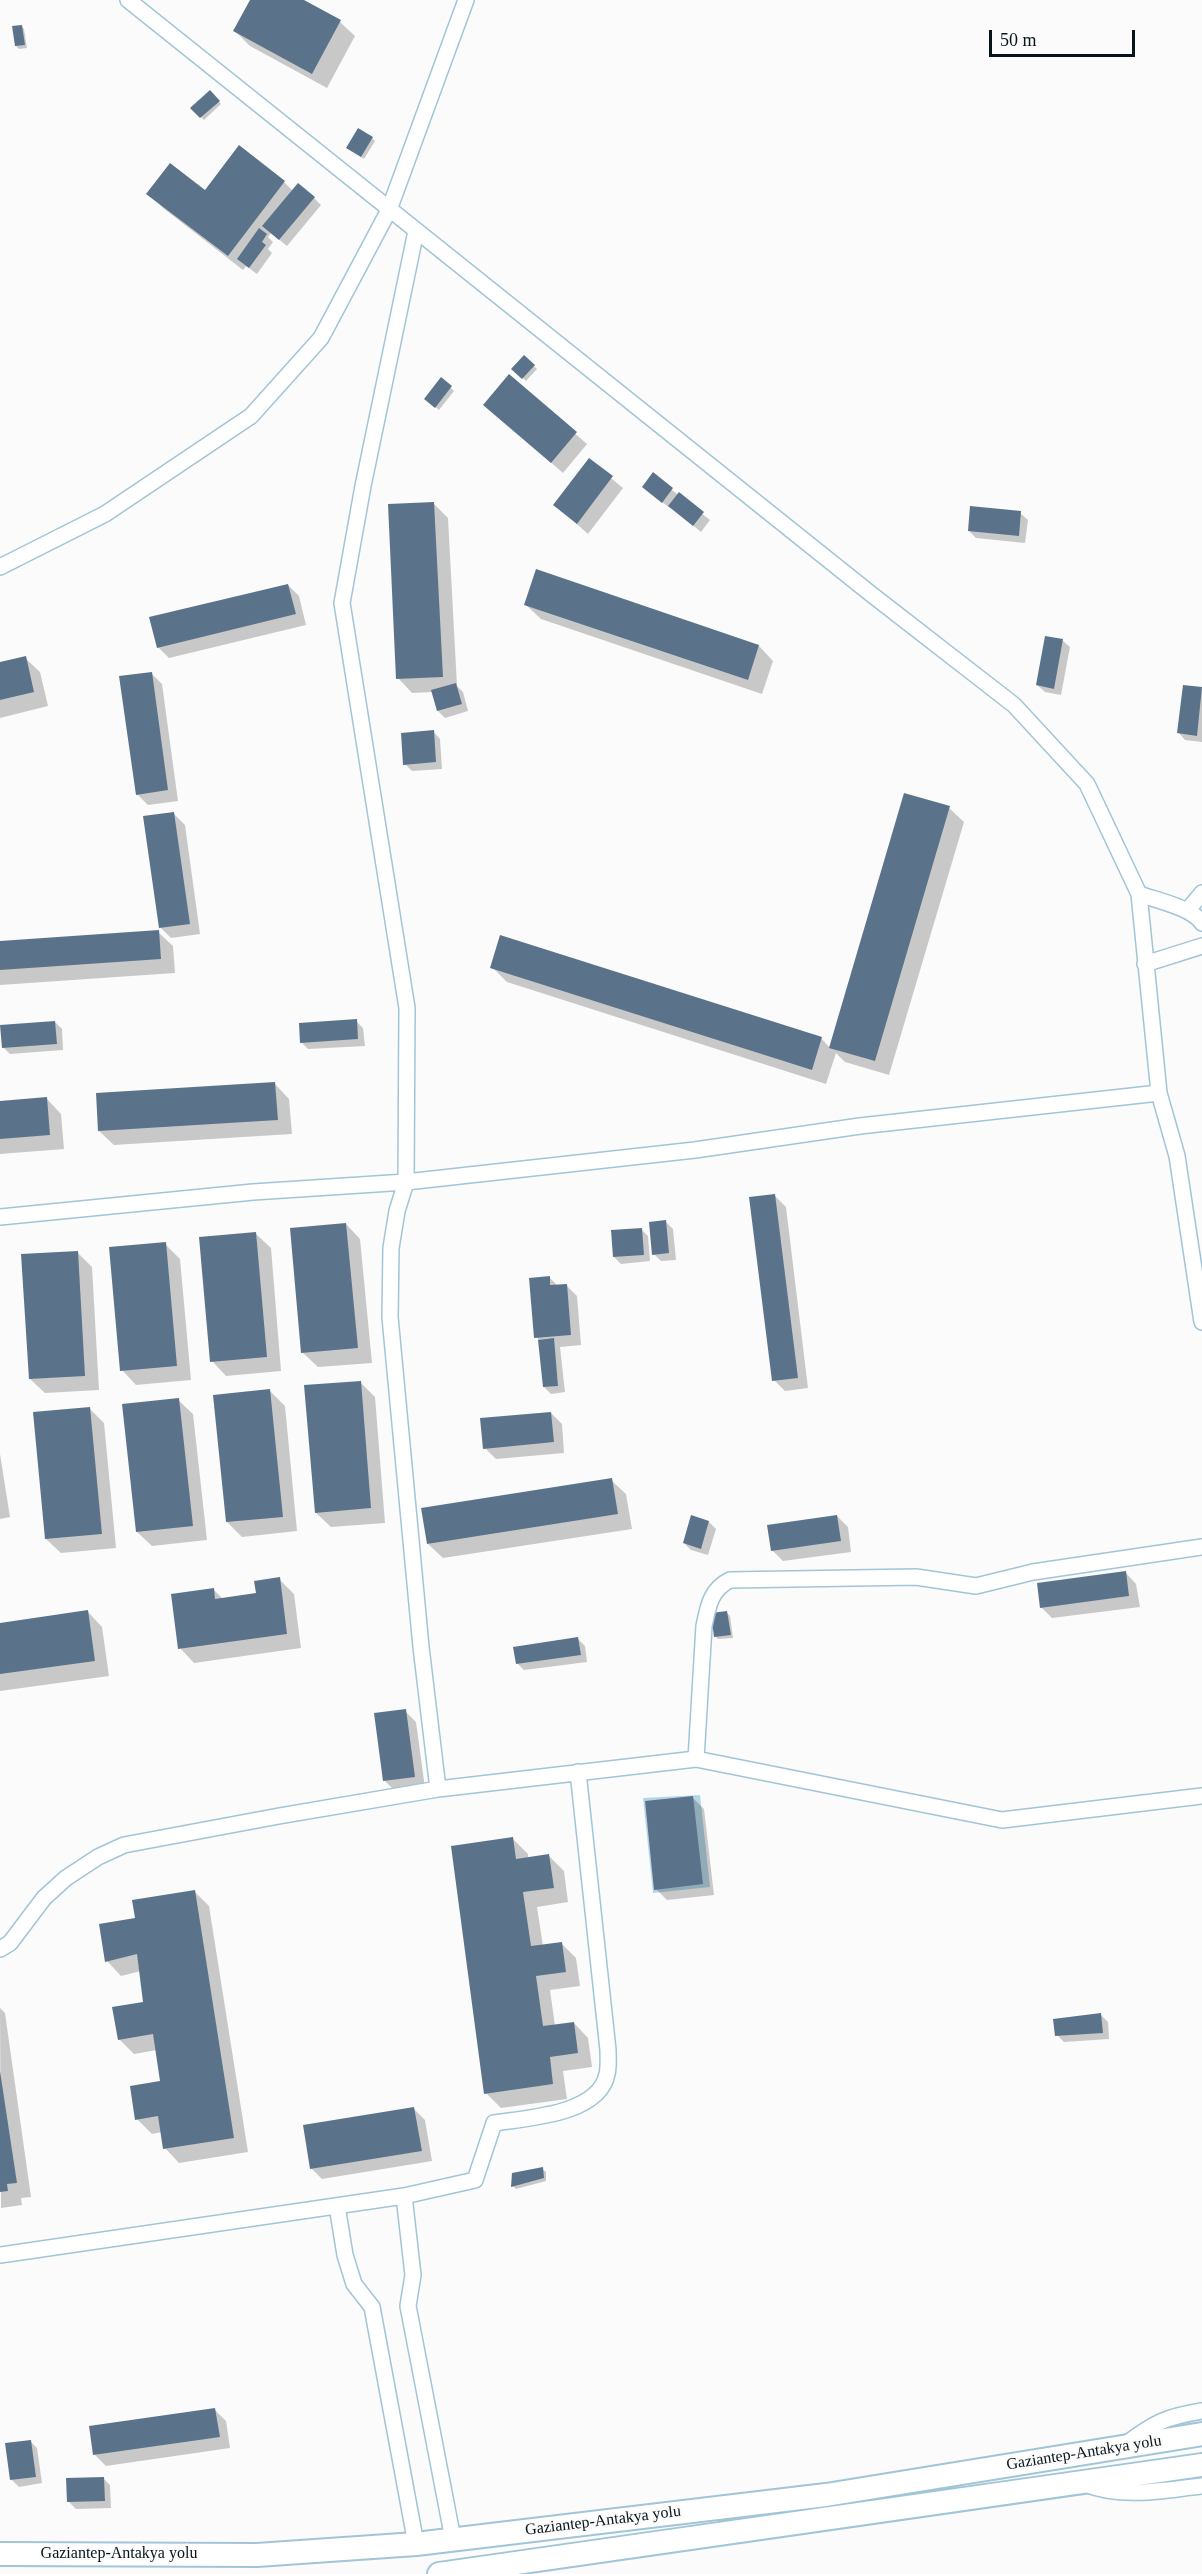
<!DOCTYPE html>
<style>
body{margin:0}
#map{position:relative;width:1202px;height:2574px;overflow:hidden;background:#fbfbfb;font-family:Georgia,serif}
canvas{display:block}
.scale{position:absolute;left:989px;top:30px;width:146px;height:27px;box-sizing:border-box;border:3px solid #07151b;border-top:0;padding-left:8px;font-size:18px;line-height:21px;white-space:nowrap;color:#07151b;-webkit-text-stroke:4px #fbfbfb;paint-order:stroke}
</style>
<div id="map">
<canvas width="1202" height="2574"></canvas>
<div class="scale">50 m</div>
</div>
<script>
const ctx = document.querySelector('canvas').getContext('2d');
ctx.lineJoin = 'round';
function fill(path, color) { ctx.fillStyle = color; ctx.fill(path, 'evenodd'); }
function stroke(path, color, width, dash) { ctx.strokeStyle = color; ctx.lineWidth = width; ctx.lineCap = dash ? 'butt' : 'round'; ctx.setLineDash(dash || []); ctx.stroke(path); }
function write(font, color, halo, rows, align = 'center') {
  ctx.font = font + ' Georgia,serif'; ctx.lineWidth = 4.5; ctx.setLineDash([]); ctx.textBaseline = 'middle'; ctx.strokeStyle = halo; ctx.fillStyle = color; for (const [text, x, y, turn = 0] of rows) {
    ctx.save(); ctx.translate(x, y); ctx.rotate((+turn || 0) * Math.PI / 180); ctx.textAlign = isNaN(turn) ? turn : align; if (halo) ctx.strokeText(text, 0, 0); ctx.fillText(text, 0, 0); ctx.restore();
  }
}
const green = new Path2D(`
 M 700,1795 L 710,1887 L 653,1893 L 643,1798 Z`);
const shadow = new Path2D(`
 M 252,0 L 301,0 L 340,22 L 355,36 L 327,88 L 250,46 L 235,31 Z
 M 21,26 L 24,29 L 27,48 L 19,49 L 16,46 Z
 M 210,92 L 221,104 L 204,120 L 192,108 Z
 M 372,138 L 375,141 L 364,159 L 348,148 Z
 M 284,182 L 293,191 L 314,198 L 321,205 L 287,246 L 271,233 L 268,237 L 273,242 L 268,249 L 272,253 L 257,274 L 246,266 L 243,270 L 163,208 L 148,193 L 205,192 Z
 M 524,357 L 537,369 L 526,381 L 513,369 Z
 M 509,376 L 587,444 L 563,473 L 485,405 Z
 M 441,379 L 454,391 L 439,410 L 426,399 Z
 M 589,460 L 623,488 L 588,534 L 555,505 Z
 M 653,475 L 710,520 L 701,532 L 671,507 L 670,508 L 651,494 Z
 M 434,504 L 448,518 L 457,686 L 463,692 L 468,711 L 445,718 L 438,711 L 433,692 L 412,693 L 398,678 Z
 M 1020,513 L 1028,520 L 1025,543 L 976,538 L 969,531 Z
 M 288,585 L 299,596 L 306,625 L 169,658 L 158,647 Z
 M 526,605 L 759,646 L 773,661 L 762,694 L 541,619 Z
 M 1062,640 L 1070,647 L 1061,695 L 1045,692 L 1037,685 Z
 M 25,658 L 40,672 L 48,706 L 0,718 L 0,664 Z
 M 151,673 L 162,684 L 178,801 L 148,805 L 137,794 Z
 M 1184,687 L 1202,689 L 1202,742 L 1185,740 L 1178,732 Z
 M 433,731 L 440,739 L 442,769 L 412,771 L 405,764 Z
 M 949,808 L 964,822 L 889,1075 L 845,1062 L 836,1053 L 826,1084 L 507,982 L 492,967 L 821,1038 L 830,1048 Z
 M 174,814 L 185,825 L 200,934 L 171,938 L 160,927 Z
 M 158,932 L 173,946 L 175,973 L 0,985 L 0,942 Z
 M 356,1021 L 363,1028 L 365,1046 L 308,1049 L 301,1042 Z
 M 55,1022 L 62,1029 L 63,1050 L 10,1054 L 3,1047 Z
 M 275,1084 L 289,1099 L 292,1134 L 114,1145 L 99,1131 Z
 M 47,1099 L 61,1114 L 64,1149 L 0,1154 L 0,1102 Z
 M 775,1196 L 786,1207 L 808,1388 L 785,1391 L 774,1380 Z
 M 666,1222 L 673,1229 L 676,1260 L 661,1261 L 654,1254 Z
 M 346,1224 L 360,1239 L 372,1363 L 318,1367 L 303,1353 Z
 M 641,1229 L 648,1236 L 650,1261 L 621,1264 L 614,1257 Z
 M 256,1234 L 271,1248 L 281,1371 L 226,1376 L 212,1361 Z
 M 165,1244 L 180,1259 L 191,1380 L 136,1385 L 122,1370 Z
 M 77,1252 L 92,1267 L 99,1390 L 45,1393 L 30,1379 Z
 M 549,1277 L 558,1286 L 566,1285 L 577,1296 L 581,1345 L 560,1347 L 565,1392 L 551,1394 L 544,1387 L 540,1341 L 536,1337 Z
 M 360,1382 L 375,1397 L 385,1523 L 331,1527 L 316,1513 Z
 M 270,1391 L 285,1406 L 297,1531 L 242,1537 L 227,1522 Z
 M 178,1400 L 193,1414 L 207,1540 L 152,1546 L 137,1532 Z
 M 90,1409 L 104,1423 L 116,1548 L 61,1553 L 46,1539 Z
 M 551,1413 L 562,1424 L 564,1453 L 496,1459 L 485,1448 Z
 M 0,1454 L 10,1517 L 0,1519 Z
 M 611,1480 L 626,1494 L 632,1529 L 443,1558 L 428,1544 Z
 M 837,1516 L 848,1527 L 851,1552 L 783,1561 L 772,1550 Z
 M 692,1517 L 709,1522 L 716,1529 L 708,1555 L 691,1550 L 684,1543 Z
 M 1126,1573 L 1136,1584 L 1140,1607 L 1052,1618 L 1041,1607 Z
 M 279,1579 L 294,1594 L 301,1648 L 194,1663 L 180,1648 L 214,1590 L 223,1599 L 257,1595 Z
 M 88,1612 L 102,1627 L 109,1676 L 0,1691 L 0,1624 Z
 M 727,1613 L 730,1616 L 733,1638 L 718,1639 L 715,1636 Z
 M 578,1639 L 585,1646 L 587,1662 L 524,1670 L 517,1663 Z
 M 405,1711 L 416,1722 L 425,1788 L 395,1791 L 384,1780 Z
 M 693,1798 L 704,1809 L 714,1895 L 667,1900 L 656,1889 Z
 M 513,1839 L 528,1854 L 528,1859 L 549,1856 L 564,1871 L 568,1902 L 537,1907 L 543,1946 L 561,1943 L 576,1958 L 580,1986 L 550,1990 L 555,2026 L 574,2023 L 588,2038 L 592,2067 L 563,2071 L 567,2099 L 501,2108 L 486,2093 Z
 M 194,1891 L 209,1906 L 248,2152 L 179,2163 L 165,2148 L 162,2132 L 152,2134 L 137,2119 L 162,2083 L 157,2050 L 134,2054 L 119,2039 L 145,2004 L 141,1971 L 121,1976 L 107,1961 L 136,1919 Z
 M 0,2008 L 5,2013 L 31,2197 L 21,2198 L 22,2205 L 1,2208 Z
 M 1101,2015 L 1108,2022 L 1109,2039 L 1064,2042 L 1057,2035 Z
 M 414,2109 L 425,2120 L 432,2161 L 322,2179 L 311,2168 Z
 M 542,2169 L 546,2172 L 546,2181 L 516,2189 L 513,2186 Z
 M 215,2410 L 226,2421 L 230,2448 L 106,2466 L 95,2455 Z
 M 30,2441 L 37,2448 L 42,2483 L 19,2487 L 12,2480 Z
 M 103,2478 L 110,2485 L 111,2508 L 76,2509 L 69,2502 Z`);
const building = new Path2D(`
 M 250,0 L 304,0 L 341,20 L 312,74 L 233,31 Z
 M 22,25 L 25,45 L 15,46 L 12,26 Z
 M 210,90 L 220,101 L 200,118 L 190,108 Z
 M 358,128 L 373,137 L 361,157 L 346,148 Z
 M 239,145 L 285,181 L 228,256 L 146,194 L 170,163 L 205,190 Z
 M 298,183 L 315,197 L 279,240 L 262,226 Z
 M 259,228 L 267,234 L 262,242 L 266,245 L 249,268 L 237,259 Z
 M 524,355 L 535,365 L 522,379 L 511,369 Z
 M 509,374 L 577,432 L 551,463 L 483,405 Z
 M 441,377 L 452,386 L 435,408 L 424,399 Z
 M 589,458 L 613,476 L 577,524 L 553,505 Z
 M 653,472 L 673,488 L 662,503 L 642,487 Z
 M 679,492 L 704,512 L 693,526 L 668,506 Z
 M 434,502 L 443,677 L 396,679 L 388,504 Z
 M 970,506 L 1021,511 L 1019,536 L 968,531 Z
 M 536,569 L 759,645 L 748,680 L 524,605 Z
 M 288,584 L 296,614 L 157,648 L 149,617 Z
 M 1045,636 L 1063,639 L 1054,689 L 1036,685 Z
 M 26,656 L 34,692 L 0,700 L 0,662 Z
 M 152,672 L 168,790 L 136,795 L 119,676 Z
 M 456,683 L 462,704 L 437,711 L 431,690 Z
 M 1183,685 L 1202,687 L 1197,736 L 1177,733 Z
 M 434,730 L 436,762 L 403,765 L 401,733 Z
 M 904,793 L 950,806 L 875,1061 L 829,1048 Z
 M 174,812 L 190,924 L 159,928 L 143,816 Z
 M 159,930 L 161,959 L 0,970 L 0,941 Z
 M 500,935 L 822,1037 L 812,1070 L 490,968 Z
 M 357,1019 L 358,1039 L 300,1043 L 299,1023 Z
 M 55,1021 L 57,1044 L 2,1048 L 0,1025 Z
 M 275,1082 L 278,1120 L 98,1131 L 96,1093 Z
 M 47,1097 L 50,1135 L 0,1139 L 0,1101 Z
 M 775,1194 L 798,1378 L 772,1381 L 749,1197 Z
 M 666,1220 L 669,1253 L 652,1255 L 649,1222 Z
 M 346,1223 L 358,1348 L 301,1353 L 290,1228 Z
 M 642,1228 L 644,1255 L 613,1257 L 611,1230 Z
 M 256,1232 L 267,1357 L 210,1362 L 199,1237 Z
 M 166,1242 L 177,1366 L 120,1371 L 109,1247 Z
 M 78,1251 L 85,1376 L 29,1379 L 21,1254 Z
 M 550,1276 L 550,1285 L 567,1284 L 571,1335 L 534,1338 L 529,1278 Z
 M 554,1338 L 558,1386 L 543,1387 L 538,1340 Z
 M 361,1381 L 371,1508 L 315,1513 L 304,1385 Z
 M 270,1389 L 283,1517 L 226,1522 L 213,1395 Z
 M 179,1398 L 193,1526 L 136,1532 L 122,1404 Z
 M 90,1407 L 102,1534 L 45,1539 L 33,1412 Z
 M 551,1412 L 554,1442 L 483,1449 L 480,1418 Z
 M 612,1478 L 618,1514 L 427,1544 L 421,1508 Z
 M 691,1515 L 709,1521 L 701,1549 L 683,1543 Z
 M 837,1515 L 841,1541 L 771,1551 L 767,1525 Z
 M 1126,1571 L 1129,1596 L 1040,1608 L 1037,1583 Z
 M 280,1577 L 287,1634 L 178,1649 L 171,1594 L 214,1588 L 215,1599 L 256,1593 L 254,1581 Z
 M 88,1610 L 95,1661 L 0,1674 L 0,1623 Z
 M 727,1611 L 731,1635 L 714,1637 L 711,1613 Z
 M 578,1637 L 581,1655 L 516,1664 L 513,1647 Z
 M 406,1709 L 415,1777 L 383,1781 L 374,1713 Z
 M 693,1796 L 703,1884 L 654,1890 L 645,1801 Z
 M 513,1837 L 516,1859 L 549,1854 L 554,1888 L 523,1892 L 531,1946 L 562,1942 L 566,1972 L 536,1976 L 543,2026 L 574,2022 L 578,2053 L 550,2057 L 553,2084 L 484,2094 L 451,1846 Z
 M 195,1890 L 234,2138 L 163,2149 L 158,2116 L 135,2120 L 130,2086 L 160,2081 L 153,2034 L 118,2040 L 112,2007 L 143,2002 L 137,1954 L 105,1962 L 99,1924 L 135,1918 L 132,1900 Z
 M 1101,2013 L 1103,2033 L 1055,2036 L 1053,2019 Z
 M 0,2071 L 17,2183 L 7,2184 L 8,2191 L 0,2192 Z
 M 414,2107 L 422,2151 L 310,2169 L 303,2125 Z
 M 543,2167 L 544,2178 L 511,2187 L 512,2173 Z
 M 215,2408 L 220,2437 L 93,2455 L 89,2426 Z
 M 31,2440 L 36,2477 L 10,2480 L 5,2443 Z
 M 104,2477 L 105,2501 L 67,2502 L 66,2478 Z`);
const minor = new Path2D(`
 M 128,0 L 871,594 L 1014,705 L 1087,784 L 1139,894 C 1156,900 1193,908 1202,923
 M 416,231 L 363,486 L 342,603 L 407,1008 L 406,1182 L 397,1211 L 391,1248 L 390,1317 L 421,1647 L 438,1789
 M 0,567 L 105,514 L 251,416 L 321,338 L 389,210 L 466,0
 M 1139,894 L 1159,1093 L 1177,1156 L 1202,1322
 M 1187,911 L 1202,893
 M 1145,964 L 1202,946
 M 0,1217 L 253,1192 L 406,1182 L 695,1150 L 860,1126 L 1159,1093
 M 696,1759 L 704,1626 C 708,1606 711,1589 730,1580 L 916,1577 L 976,1586 L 1033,1572 L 1202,1547
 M 0,1949 L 10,1943 L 44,1898 L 66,1878 L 98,1857 L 124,1845 L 279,1816 L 438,1789 L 696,1759 L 1002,1820 L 1202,1796
 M 404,2196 L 413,2275 L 408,2306 L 453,2539
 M 337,2206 L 345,2255 L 354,2284 L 372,2307 L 416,2544
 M 0,2255 L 404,2196 L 475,2180 L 494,2123 C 526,2118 599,2115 607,2074 C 609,2066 608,2058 608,2050 L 578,1772
 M 1126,2444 C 1155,2422 1166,2417 1202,2411
 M 1085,2484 C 1124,2499 1162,2490 1202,2486`);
const secondary = new Path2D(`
 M 0,2554 L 257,2555 L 416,2544 L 826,2495 L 1202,2434
 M 439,2574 L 1202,2465`);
const streetNames = [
 ["Gaziantep-Antakya yolu",1084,2453,-9],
 ["Gaziantep-Antakya yolu",603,2521,-7],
 ["Gaziantep-Antakya yolu",119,2554]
];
fill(green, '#b6d6e7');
fill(shadow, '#0003');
fill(building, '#5b738a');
stroke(minor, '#a1c5d7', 18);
stroke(secondary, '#a1c5d7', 26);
stroke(minor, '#fff', 15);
stroke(secondary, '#fff', 22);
write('16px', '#07151b', '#fbfbfb', streetNames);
</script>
